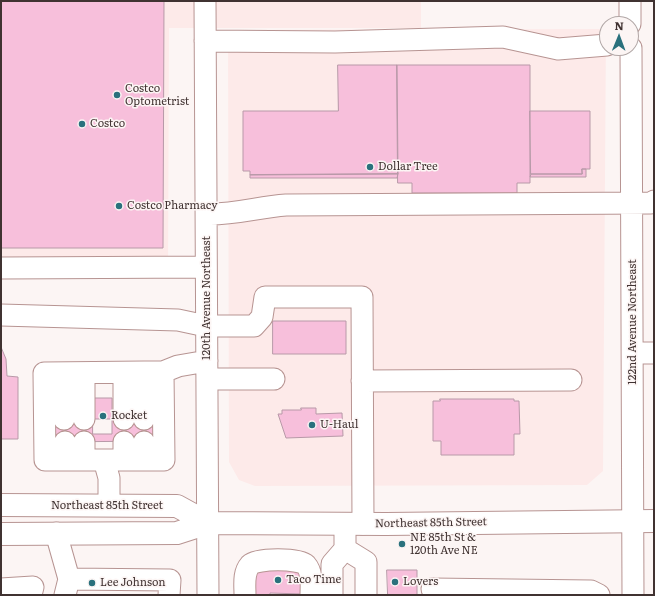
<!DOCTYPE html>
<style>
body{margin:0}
#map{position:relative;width:655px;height:596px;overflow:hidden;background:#fcf5f4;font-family:Literata,serif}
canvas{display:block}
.frame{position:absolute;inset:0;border:2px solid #403231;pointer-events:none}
.north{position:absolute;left:599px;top:16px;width:40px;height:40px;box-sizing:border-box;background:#fcf5f4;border:1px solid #b1a7a6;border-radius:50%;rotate:1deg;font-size:11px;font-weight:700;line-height:16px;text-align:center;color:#403231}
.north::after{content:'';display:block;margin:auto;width:14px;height:18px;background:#2a717d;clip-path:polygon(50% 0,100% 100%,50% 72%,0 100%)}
</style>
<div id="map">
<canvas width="655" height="596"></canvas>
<div class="frame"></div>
<div class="north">N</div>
</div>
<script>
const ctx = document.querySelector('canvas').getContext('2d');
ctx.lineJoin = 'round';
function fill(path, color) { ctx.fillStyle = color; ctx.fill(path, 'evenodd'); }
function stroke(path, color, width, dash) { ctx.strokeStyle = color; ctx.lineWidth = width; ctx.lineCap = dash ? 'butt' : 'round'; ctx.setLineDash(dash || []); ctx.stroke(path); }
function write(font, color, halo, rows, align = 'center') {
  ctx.font = font + ' Literata,serif'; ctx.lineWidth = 3; ctx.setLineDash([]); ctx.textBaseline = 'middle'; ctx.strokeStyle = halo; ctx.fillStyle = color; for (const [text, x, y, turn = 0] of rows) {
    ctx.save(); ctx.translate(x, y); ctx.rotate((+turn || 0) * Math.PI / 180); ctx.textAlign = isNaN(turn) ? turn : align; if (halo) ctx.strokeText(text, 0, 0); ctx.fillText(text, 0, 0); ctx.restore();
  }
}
const built = new Path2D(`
 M 1,1 L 421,1 L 421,28 L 169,28 L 168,275 L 1,275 Z
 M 606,29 L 603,471 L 587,485 L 255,486 L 239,480 L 229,462 L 228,30 Z`);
const building = new Path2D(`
 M 1,1 L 164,1 L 163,248 L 1,248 Z
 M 338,65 L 397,65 L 398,174 L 250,175 L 250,171 L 243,171 L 243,111 L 338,111 Z
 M 397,65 L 530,65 L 530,183 L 517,183 L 517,193 L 412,193 L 412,183 L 398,183 Z
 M 530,111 L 590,111 L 590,169 L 582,169 L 582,174 L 531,174 Z
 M 582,169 L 586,169 L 586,177 L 530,177 L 531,174 L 582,174 Z
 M 398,174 L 397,178 L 250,178 L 250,175 Z
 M 273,321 L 346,321 L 346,354 L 273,354 Z
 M 1,347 L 6,359 L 7,376 L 18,377 L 18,439 L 1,439 Z
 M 93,398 L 112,398 L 112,434 L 93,434 Z
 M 440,399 L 514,399 L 514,401 L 519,401 L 520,434 L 514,434 L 514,455 L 441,455 L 441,441 L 433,441 L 433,401 L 440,401 Z
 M 301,408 L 316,408 L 316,414 L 342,413 L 343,436 L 286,438 L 278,414 L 282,414 L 282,410 L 301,410 Z
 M 49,419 L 159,419 L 159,441 L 49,442 Z
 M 259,566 L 302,570 L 302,594 L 270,593 L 270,595 L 256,595 L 251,593 L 253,573 Z
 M 387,570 L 417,570 L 417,595 L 388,595 Z`);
const minor = new Path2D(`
 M 205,1 L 208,595
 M 630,1 L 630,24
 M 205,41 L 335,42 L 503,37 L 558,49 L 607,45
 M 631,48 L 633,595
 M 207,214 C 233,215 259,207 286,205 L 651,203 L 654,201
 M 1,268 L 206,267
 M 1,315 L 178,320 L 206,326 L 254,326 L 262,317 L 265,297 L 362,297 L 363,524
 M 633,353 L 654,353
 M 144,372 L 163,372 L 164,460 L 45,460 L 44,373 Z
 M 144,372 L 144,419
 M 163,372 L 178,366 L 207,361
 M 64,373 L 64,419
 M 84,373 L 84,419
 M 124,373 L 124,419
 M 207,379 L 274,379
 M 362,381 L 571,380
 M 65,442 L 65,460
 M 84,442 L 84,460
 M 124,442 L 124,460
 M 144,442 L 144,460
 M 104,460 L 109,478 L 109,505
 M 56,533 L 69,579 L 65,595
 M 345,549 L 366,562 L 366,595
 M 69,579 L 170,580 L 169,595
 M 1,589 L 33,587 L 31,595
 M 432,589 L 591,591 L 599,595
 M 245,595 C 245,585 243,573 250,565 C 257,558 299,558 306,565 C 313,573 311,586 311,595
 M 332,595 L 332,564 L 345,549 L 345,524`);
const major = new Path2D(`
 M 1,505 L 177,506 L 208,523
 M 1,534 L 177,533 L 208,523 L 386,524 L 654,521`);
const markers = [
 [117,95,4,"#2a717d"],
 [82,124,4,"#2a717d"],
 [370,167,4,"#2a717d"],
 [119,206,4,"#2a717d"],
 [103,416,4,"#2a717d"],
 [312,425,4,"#2a717d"],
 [402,544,4,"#2a717d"],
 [278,580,4,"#2a717d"],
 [395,582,4,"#2a717d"],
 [92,583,4,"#2a717d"]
];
const poiNames = [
 ["Costco",125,89],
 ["Optometrist",125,102],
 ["Costco",90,124],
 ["Dollar Tree",378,167],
 ["Costco Pharmacy",127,206],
 ["Rocket",111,416],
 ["U-Haul",320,425],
 ["NE 85th St &",410,538],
 ["120th Ave NE",410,551],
 ["Taco Time",286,580],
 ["Lovers",403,582],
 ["Lee Johnson",100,583]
];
const streetNames = [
 ["120th Avenue Northeast",207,298,-90],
 ["122nd Avenue Northeast",633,322,-90],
 ["Northeast 85th Street",107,506],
 ["Northeast 85th Street",431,523,-1]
];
fill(built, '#fdeae9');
fill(building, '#f7bfdb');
stroke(building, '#b899a8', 1);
stroke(minor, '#b79492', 23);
stroke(major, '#b79492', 24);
stroke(minor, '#fff', 21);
stroke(major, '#fff', 22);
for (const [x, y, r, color] of markers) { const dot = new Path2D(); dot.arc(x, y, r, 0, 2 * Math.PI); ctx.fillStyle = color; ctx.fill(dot); stroke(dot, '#fcf5f4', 1.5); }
write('11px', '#403231', '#fcf5f4', poiNames, 'left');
write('11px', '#403231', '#fcf5f4', streetNames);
</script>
